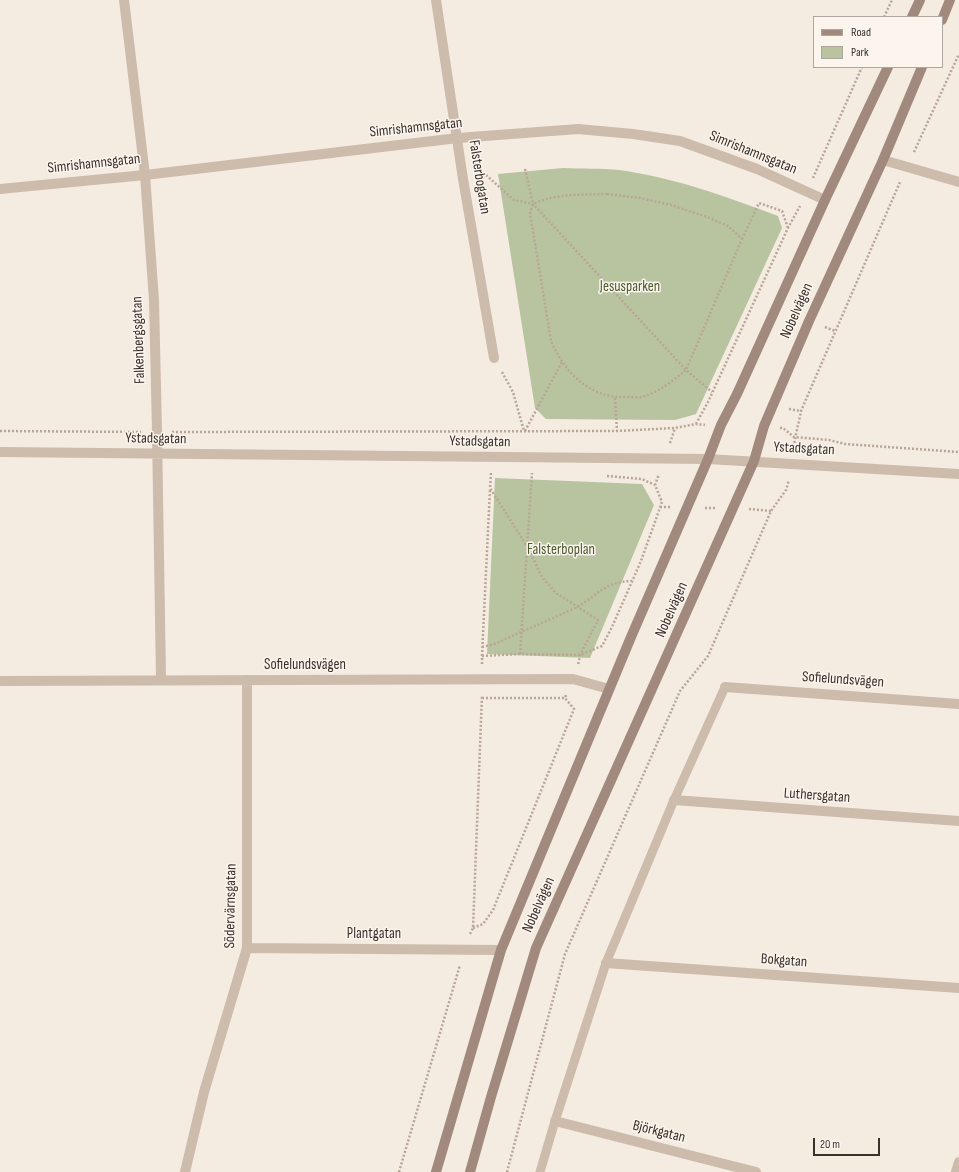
<!DOCTYPE html>
<meta charset="utf-8">
<style>
body{margin:0}
#map{position:relative;width:959px;height:1172px;overflow:hidden;background:#f4ebe1;font-family:"Sofia Sans Condensed",sans-serif}
canvas{display:block}
.legend{position:absolute;left:813px;top:16px;width:130px;height:52px;box-sizing:border-box;background:#fbf5ee;border:1px solid #aea6a0;margin:0;padding:5px 7px;list-style:none;font-size:12px;color:#3b302b}
.legend li{display:flex;align-items:center;gap:8px;height:20px}
.legend b{width:20px;border:1px solid #aea6a0}
.scale{position:absolute;left:813px;top:1138px;width:67px;height:18px;box-sizing:border-box;border:2px solid #3b302b;border-top:0;padding-left:5px;font-size:12px;line-height:14px;white-space:nowrap;color:#3b302b;-webkit-text-stroke:3px #fbf5ee;paint-order:stroke}
</style>
<div id="map">
<canvas width="959" height="1172"></canvas>
<ul class="legend">
<li><b style="height:5px;background:#a18a7d"></b>Road</li>
<li><b style="height:11px;background:#b8c4a0"></b>Park</li>
</ul>
<div class="scale">20 m</div>
</div>
<script>
const ctx = document.querySelector('canvas').getContext('2d');
ctx.lineJoin = 'round';
function fill(path, color) { ctx.fillStyle = color; ctx.fill(path, 'evenodd'); }
function stroke(path, color, width, dash) { ctx.strokeStyle = color; ctx.lineWidth = width; ctx.lineCap = dash ? 'butt' : 'round'; ctx.setLineDash(dash || []); ctx.stroke(path); }
function write(font, color, halo, rows, align = 'center') {
  ctx.font = font + ' "Sofia Sans Condensed",sans-serif'; ctx.lineWidth = 3; ctx.setLineDash([]); ctx.textBaseline = 'middle'; ctx.strokeStyle = halo; ctx.fillStyle = color; for (const [text, x, y, turn = 0] of rows) {
    ctx.save(); ctx.translate(x, y); ctx.rotate((+turn || 0) * Math.PI / 180); ctx.textAlign = isNaN(turn) ? turn : align; if (halo) ctx.strokeText(text, 0, 0); ctx.fillText(text, 0, 0); ctx.restore();
  }
}
const green = new Path2D(`
 M 563,168 C 582,169 601,168 619,170 C 676,178 724,196 778,216 L 782,228 L 696,414 L 675,420 L 546,419 L 535,408 L 498,174 Z
 M 495,478 L 642,484 L 654,505 L 590,658 L 487,654 Z`);
const path = new Path2D(`
 M 884,17 L 892,0
 M 914,152 L 959,54
 M 525,169 L 533,204
 M 486,175 L 514,200 L 533,204 L 686,370 L 712,392
 M 813,178 L 862,67
 M 607,194 L 640,198 L 671,205 L 707,217 L 728,226 L 742,239 L 686,370 C 674,380 660,391 645,396 C 640,398 633,397 627,397 C 590,399 565,373 551,341 L 530,213 L 533,204 C 558,193 581,195 607,194 Z
 M 742,239 L 759,203 L 782,211 L 788,228
 M 825,327 L 835,331
 M 502,372 L 513,392 L 524,431
 M 615,398 L 617,431
 M 789,409 L 801,411
 M 696,424 L 708,402 L 788,228 L 800,206
 M 780,428 L 783,428 L 794,437 L 829,440 L 845,444 L 959,452
 M 0,431 L 141,432
 M 525,431 L 562,362
 M 172,432 L 617,431 L 675,428 L 696,424 L 705,425
 M 670,443 L 675,428
 M 794,447 C 795,435 799,423 801,411 L 900,182
 M 491,473 L 490,488 L 528,548 L 542,577 L 556,593 L 598,620 L 580,655 L 578,665
 M 607,476 L 642,479 L 655,485
 M 660,507 L 670,507
 M 705,508 L 716,508
 M 749,509 L 771,511
 M 482,647 L 495,644 C 522,631 550,620 577,607 C 599,595 603,582 632,581
 M 520,654 L 532,473
 M 482,656 L 490,489
 M 482,664 L 482,656 L 520,654 L 580,655 L 602,646 L 612,627 L 641,561 L 662,502 L 655,485 L 659,474
 M 482,698 L 565,698 L 566,695
 M 473,928 L 483,924 L 493,910 L 574,709 L 565,698
 M 470,934 L 473,928 L 482,695
 M 399,1172 L 460,965
 M 507,1172 L 565,954 L 680,691 L 708,656 L 771,511 L 786,490 L 789,480`);
const service = new Path2D(`
 M 540,1172 L 555,1121 L 606,963 L 674,800 L 725,687`);
const pedestrian = new Path2D(`
 M 674,800 L 959,821
 M 606,963 L 959,988
 M 956,1172 L 959,1162`);
const minor = new Path2D(`
 M 124,0 L 145,175 L 154,300 L 157,432 L 161,680
 M 436,0 L 463,179 L 494,358
 M 883,160 L 959,182
 M 0,189 L 145,175 L 458,138 L 578,129 L 633,134 L 680,141 L 757,169 L 825,200
 M 0,452 L 708,459 L 959,474
 M 0,681 L 573,679 L 609,689
 M 725,687 L 959,704
 M 247,948 L 501,950
 M 555,1121 L 756,1172
 M 185,1172 L 204,1092 L 247,948 L 247,680`);
const secondary = new Path2D(`
 M 912,17 L 920,0
 M 942,20 L 950,0
 M 436,1172 L 501,950 L 631,637 L 708,459 L 721,425 L 737,394 L 825,200 L 888,67
 M 470,1172 L 491,1097 L 536,948 L 754,461 L 764,426 L 809,321 L 883,160 L 922,67`);
const streetNames = [
 ["Simrishamnsgatan",416,128,-6],
 ["Simrishamnsgatan",753,153,22],
 ["Simrishamnsgatan",94,164,-6],
 ["Falsterbogatan",479,177,81],
 ["Nobelvägen",797,311,-66],
 ["Falkenbergsgatan",139,340,-92],
 ["Ystadsgatan",156,439,1],
 ["Ystadsgatan",480,442,1],
 ["Ystadsgatan",804,449,3],
 ["Nobelvägen",672,610,-66],
 ["Sofielundsvägen",305,665],
 ["Sofielundsvägen",843,680,4],
 ["Luthersgatan",817,796,4],
 ["Nobelvägen",539,905,-66],
 ["Södervärnsgatan",231,906,-89],
 ["Plantgatan",374,934],
 ["Bokgatan",784,961,4],
 ["Björkgatan",659,1132,14]
];
const parkNames = [
 ["Jesusparken",630,287],
 ["Falsterboplan",561,550]
];
fill(green, '#b8c4a0');
stroke(path, '#b9a596', 2.5, [2, 2]);
stroke(service, '#cdbbac', 9);
stroke(pedestrian, '#cdbbac', 10);
stroke(minor, '#cdbbac', 10);
stroke(secondary, '#a18a7d', 10);
write('15px', '#3b302b', '#fbf5ee', streetNames);
write('15px', '#4a5a2e', '#fbf5ee', parkNames);
</script>
